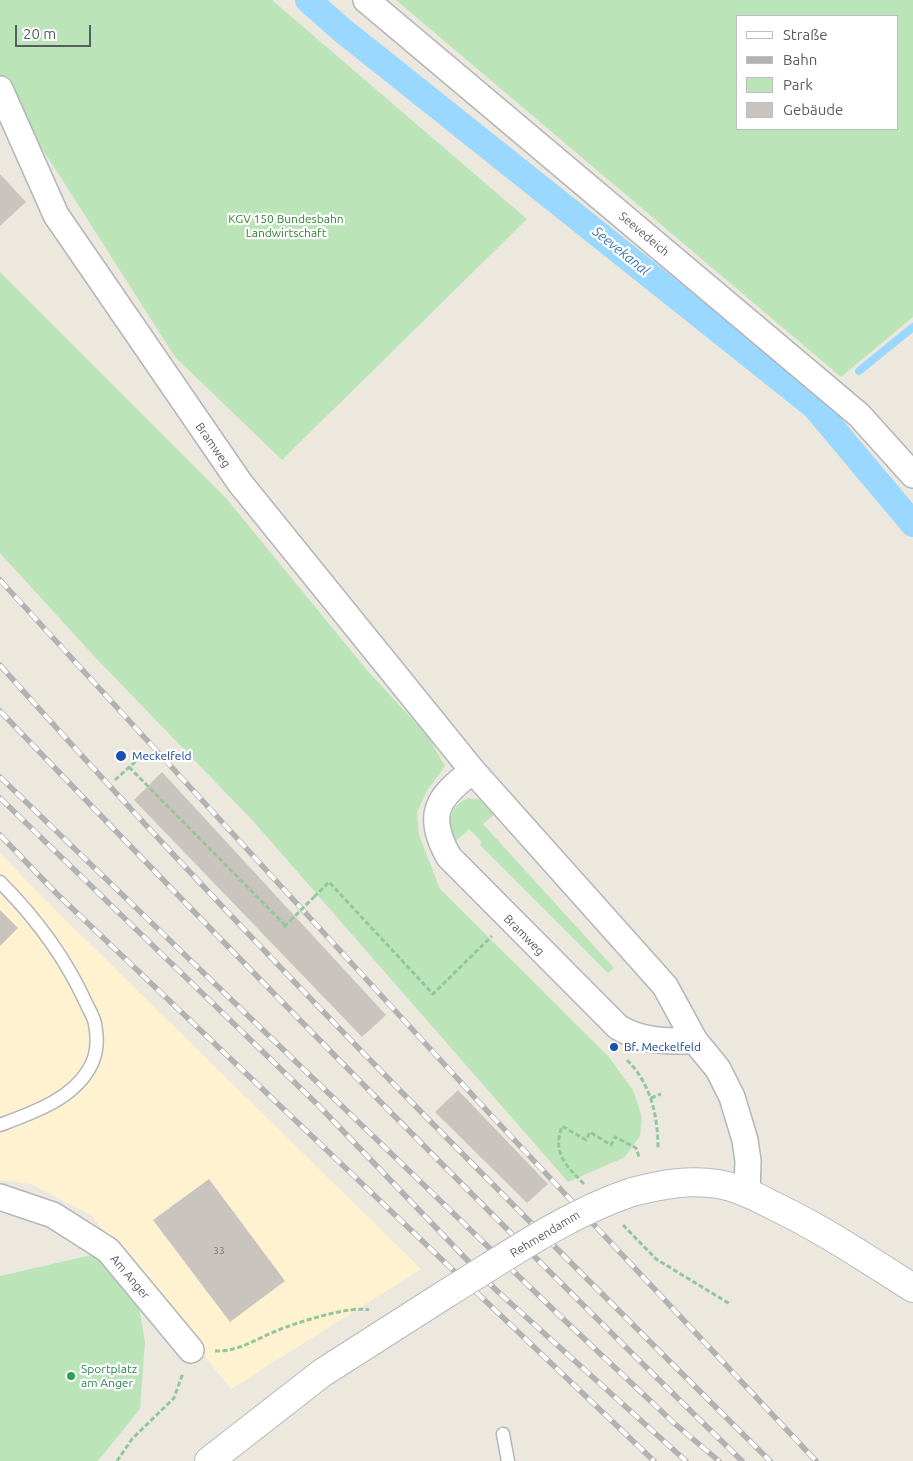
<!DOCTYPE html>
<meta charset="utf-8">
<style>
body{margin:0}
#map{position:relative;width:913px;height:1461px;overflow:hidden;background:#ece8de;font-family:Ubuntu,sans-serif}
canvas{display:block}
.legend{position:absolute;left:736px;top:15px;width:162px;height:115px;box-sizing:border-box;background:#fff;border:1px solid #bcbec0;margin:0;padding:6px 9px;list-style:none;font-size:15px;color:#585c61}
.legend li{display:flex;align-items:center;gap:10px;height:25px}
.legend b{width:25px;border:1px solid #bcbec0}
.scale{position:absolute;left:15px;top:25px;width:76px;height:22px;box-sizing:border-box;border:2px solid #585c61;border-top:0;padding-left:6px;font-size:15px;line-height:18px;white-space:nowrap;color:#585c61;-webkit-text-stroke:4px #fff;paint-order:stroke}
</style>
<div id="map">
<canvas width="913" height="1461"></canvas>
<ul class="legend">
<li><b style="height:6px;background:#fff"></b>Straße</li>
<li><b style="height:6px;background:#b1b2b2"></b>Bahn</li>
<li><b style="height:14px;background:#bbe5b9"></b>Park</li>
<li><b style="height:14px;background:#c9c5be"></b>Gebäude</li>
</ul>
<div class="scale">20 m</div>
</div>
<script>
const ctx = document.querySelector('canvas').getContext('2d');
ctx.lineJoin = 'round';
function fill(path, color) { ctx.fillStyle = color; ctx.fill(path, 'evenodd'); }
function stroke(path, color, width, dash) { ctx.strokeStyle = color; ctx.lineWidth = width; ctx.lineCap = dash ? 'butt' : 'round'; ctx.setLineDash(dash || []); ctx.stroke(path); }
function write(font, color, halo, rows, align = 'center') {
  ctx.font = font + ' Ubuntu,sans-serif'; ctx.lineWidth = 4.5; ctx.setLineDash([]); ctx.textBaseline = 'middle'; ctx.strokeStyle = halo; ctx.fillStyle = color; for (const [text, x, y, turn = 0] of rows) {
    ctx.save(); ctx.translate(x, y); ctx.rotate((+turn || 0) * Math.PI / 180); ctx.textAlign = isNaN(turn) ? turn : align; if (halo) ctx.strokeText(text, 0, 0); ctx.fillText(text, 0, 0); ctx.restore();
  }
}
const commercial = new Path2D(`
 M 0,853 L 43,898 L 421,1269 L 231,1389 L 91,1215 L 31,1184 L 0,1180 Z`);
const green = new Path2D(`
 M 0,0 L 272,0 L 527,219 L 282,460 L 175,357 L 49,159 L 0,90 Z
 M 396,0 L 913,0 L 913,317 L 841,377 ZM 737,16 L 897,16 L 897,129 L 737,129 Z
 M 0,272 L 226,498 L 366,669 L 427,735 L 445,766 L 427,791 L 417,812 L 419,835 L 440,889 L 609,1057 L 634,1092 L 642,1118 L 640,1136 L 625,1157 L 568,1182 L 253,821 L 93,655 L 0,553 Z
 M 468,798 L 483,800 L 496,813 L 483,824 L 614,968 L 608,973 L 480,845 L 482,842 L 469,829 L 456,841 C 446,825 449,806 468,798 Z
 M 96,1254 L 138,1301 L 145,1342 L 140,1409 L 98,1461 L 0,1461 L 0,1276 Z`);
const stream = new Path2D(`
 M 859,371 L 913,327`);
const canal = new Path2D(`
 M 308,0 L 342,30 L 814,406 L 913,524`);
const building = new Path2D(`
 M 0,174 L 26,202 L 0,226 Z
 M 162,772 L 386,1015 L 362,1037 L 134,800 Z
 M 0,910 L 18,928 L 0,946 Z
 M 458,1090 L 548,1184 L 527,1203 L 435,1112 Z
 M 209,1179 L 285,1281 L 230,1322 L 153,1220 Z`);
const path = new Path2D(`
 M 129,767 L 286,926
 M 115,780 L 145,753
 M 314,897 L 329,882 L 433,994 L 492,936
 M 284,927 L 290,921
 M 627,1060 C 651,1084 658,1116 658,1149
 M 651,1098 L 661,1094
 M 584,1184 C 566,1165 552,1154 562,1126 L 586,1140 L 590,1132 L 611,1145 L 615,1137 L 636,1148 L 639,1157
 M 623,1225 L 656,1259 L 730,1304
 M 215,1351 C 238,1352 256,1339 276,1331 C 295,1323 351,1305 369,1310
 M 117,1461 L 132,1439 L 174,1398 L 183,1373`);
const lane = new Path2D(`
 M 0,882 C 35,917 66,959 86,1003 C 89,1010 94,1017 95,1024 C 98,1039 97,1056 89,1069 C 71,1100 32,1113 0,1125
 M 503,1434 L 508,1461`);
const street = new Path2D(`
 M 366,0 L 859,415 L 913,475
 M 0,89 L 56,215 L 240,483 L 473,771 L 665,986 L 695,1041 L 718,1069 L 732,1097 L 745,1140 L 748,1161 L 747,1193
 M 473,771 C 437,797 425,815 449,857 L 618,1027 C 642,1042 668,1041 695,1041
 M 0,1197 L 53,1215 L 108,1250 L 191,1350`);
const secondary = new Path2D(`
 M 632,1192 C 660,1185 689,1179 718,1184 C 737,1187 755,1196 772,1205 C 821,1228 867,1259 913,1288
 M 209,1461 L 322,1373 L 444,1295`);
const rail = new Path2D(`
 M 0,580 L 489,1113 L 816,1461
 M 0,665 C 246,941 508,1201 770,1461
 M 0,711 C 244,965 490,1216 742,1461
 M 0,777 L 560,1316 L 675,1424 L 719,1461
 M 0,798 L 318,1105 L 496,1290 L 686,1461
 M 0,835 L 56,893 L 654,1461`);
const pathBridge = new Path2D(`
 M 290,921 L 314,897`);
const secondaryBridge = new Path2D(`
 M 444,1295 C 505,1258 564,1215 632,1192`);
const markers = [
 [121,756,6,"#1a4fb4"],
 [614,1047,5,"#1a4fb4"],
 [71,1376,5,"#2e9e5b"]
];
const numberNames = [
 ["33",219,1251]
];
const parkNames = [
 ["KGV 150 Bundesbahn",286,219],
 ["Landwirtschaft",286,233]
];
const streetNames = [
 ["Seevedeich",644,234,40],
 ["Bramweg",213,445,55],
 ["Bramweg",524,935,45],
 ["Rehmendamm",545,1234,-31],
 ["Am Anger",130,1277,50]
];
const transitNames = [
 ["Meckelfeld",132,756],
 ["Bf. Meckelfeld",624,1047]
];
const leisureNames = [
 ["Sportplatz",81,1369],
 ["am Anger",81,1383]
];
const waterNames = [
 ["Seevekanal",621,251,39]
];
fill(commercial, '#fff2d0');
fill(green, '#bbe5b9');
stroke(stream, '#9bd8ff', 8);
stroke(canal, '#9bd8ff', 26);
fill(building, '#c9c5be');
stroke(lane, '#b2b6bb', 15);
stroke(street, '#b2b6bb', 28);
stroke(secondary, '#b5b9bf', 30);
stroke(path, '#92c79e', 3, [5, 2.5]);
stroke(lane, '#fff', 12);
stroke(street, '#fff', 25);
stroke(secondary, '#fff', 28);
stroke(rail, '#b1b2b2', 5.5);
stroke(rail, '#fff', 4, [11]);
stroke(secondaryBridge, '#b5b9bf', 30, []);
stroke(pathBridge, '#92c79e', 3, [5, 2.5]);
stroke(secondaryBridge, '#fff', 28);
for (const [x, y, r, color] of markers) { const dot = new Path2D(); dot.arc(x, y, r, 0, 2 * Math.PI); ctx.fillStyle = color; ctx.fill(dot); stroke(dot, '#fff', 2); }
write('10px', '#747678', null, numberNames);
write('12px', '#318631', '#fff', parkNames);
write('12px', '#585c61', '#fff', streetNames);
write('12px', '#164399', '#fff', transitNames, 'left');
write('12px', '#27864d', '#fff', leisureNames, 'left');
write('italic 14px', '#3679b4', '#fff', waterNames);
</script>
